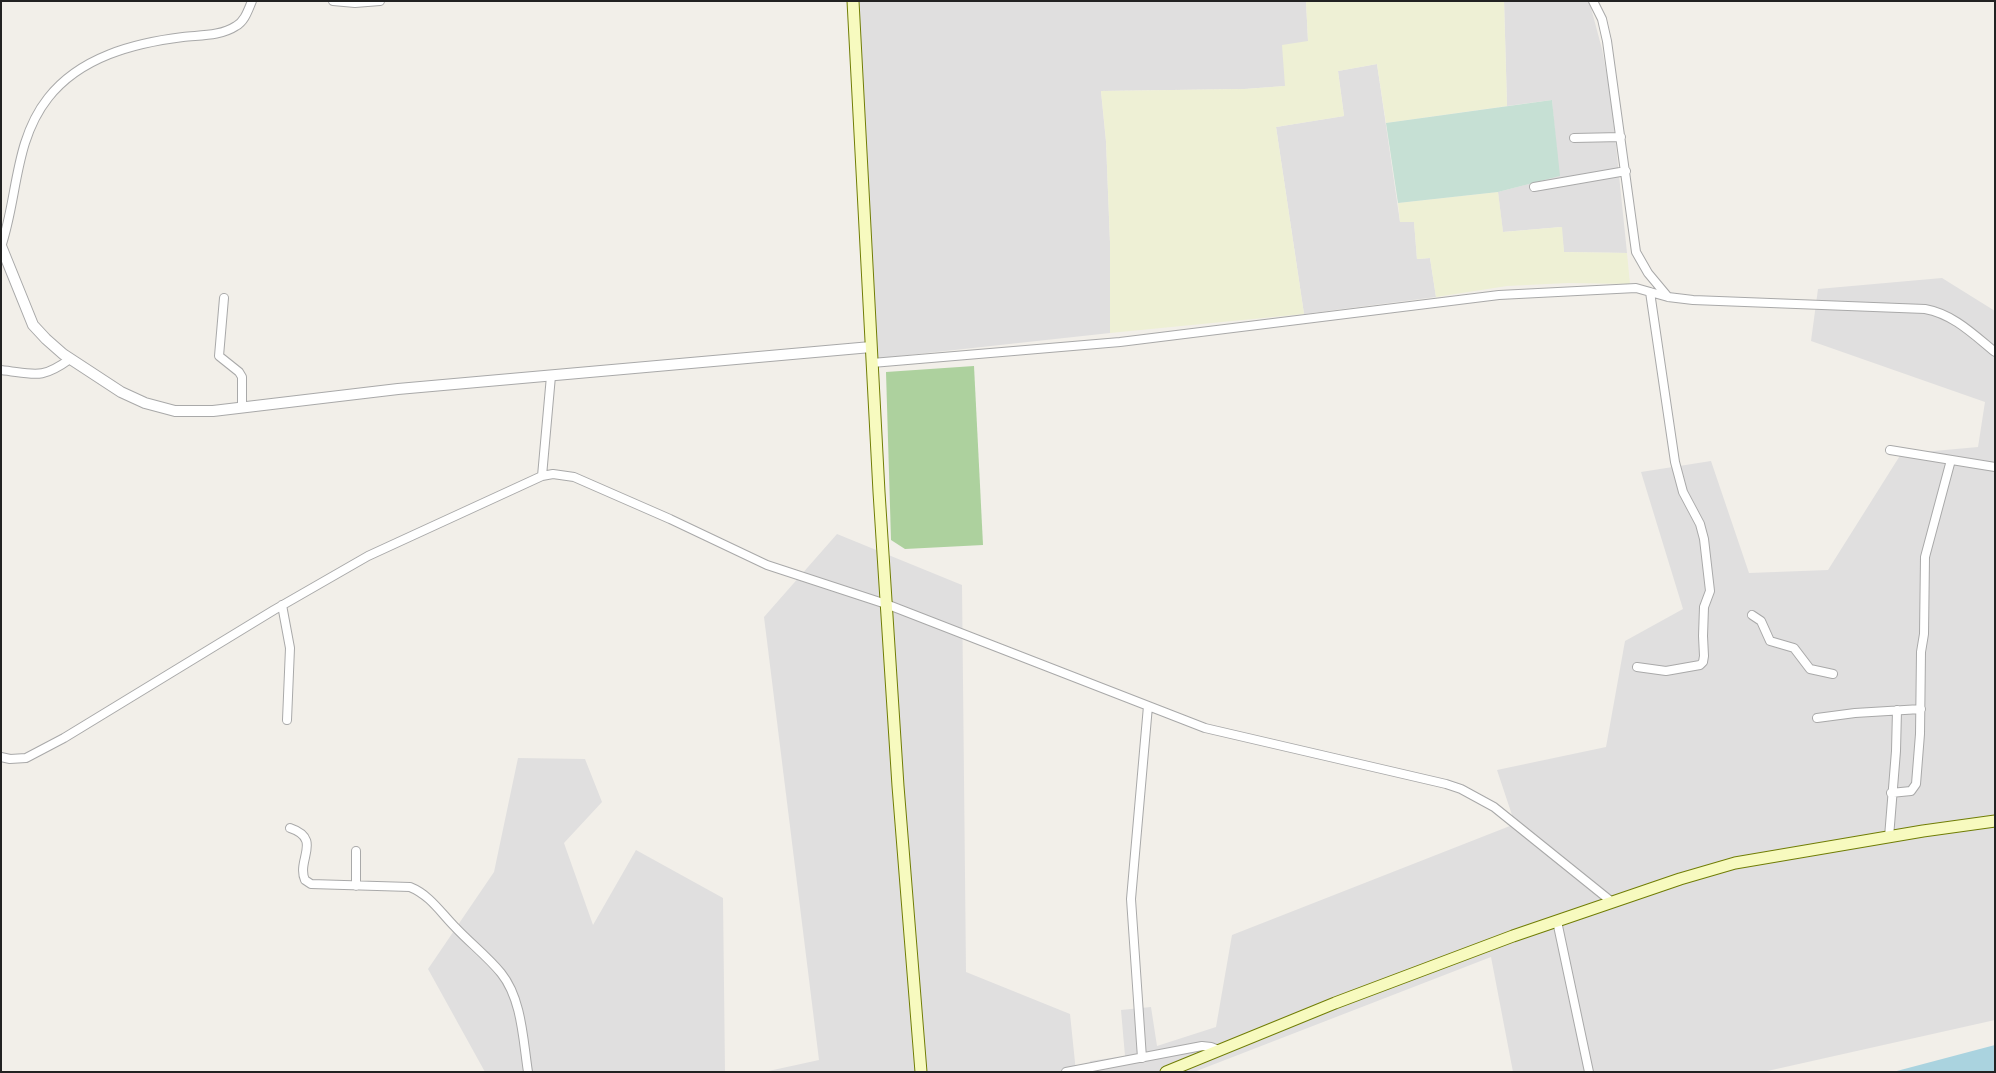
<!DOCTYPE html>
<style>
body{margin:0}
#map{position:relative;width:1996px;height:1073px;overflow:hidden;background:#f2efe9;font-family:Karla,sans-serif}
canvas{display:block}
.frame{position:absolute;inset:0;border:2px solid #222;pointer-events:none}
</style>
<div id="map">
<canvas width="1996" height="1073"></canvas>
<div class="frame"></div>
</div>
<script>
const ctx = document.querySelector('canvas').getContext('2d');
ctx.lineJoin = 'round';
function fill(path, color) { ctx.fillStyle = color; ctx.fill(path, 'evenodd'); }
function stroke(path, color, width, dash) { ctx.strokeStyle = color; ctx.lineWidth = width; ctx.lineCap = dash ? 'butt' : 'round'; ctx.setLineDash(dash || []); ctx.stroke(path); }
const residential = new Path2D(`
 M 858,1 L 1306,1 L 1308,41 L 1285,86 L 1245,89 L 1101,91 L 1106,141 L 1110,242 L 1110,333 L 872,359 Z
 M 1504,1 L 1588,1 L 1591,8 L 1602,49 L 1611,97 L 1627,253 L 1564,252 L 1561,227 L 1503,232 L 1498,192 L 1559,176 L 1552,100 L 1507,106 Z
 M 1377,64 L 1400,222 L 1414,221 L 1417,259 L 1430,258 L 1436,297 L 1304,314 L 1276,127 L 1344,116 L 1338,71 Z
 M 1942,278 L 1995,311 L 1995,1020 L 1763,1072 L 1513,1072 L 1491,957 L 1194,1072 L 1092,1072 L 1090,1061 L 1125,1056 L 1121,1010 L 1151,1007 L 1157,1046 L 1216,1027 L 1232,935 L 1515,824 L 1497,770 L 1606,747 L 1625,641 L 1683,609 L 1641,472 L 1711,461 L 1749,573 L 1828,570 L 1901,454 L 1978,447 L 1985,402 L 1811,341 L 1818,289 Z
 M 837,534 L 962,585 L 966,972 L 1070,1014 L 1076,1072 L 764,1072 L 819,1060 L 764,617 Z
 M 518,758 L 585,759 L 602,802 L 564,843 L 593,925 L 636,850 L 723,898 L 725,1072 L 485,1072 L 428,969 L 494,872 Z`);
const farmland = new Path2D(`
 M 1306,1 L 1504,1 L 1507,106 L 1386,123 L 1377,64 L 1338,71 L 1344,116 L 1276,127 L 1304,314 L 1110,333 L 1110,242 L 1106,141 L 1101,91 L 1245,89 L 1285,86 L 1282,45 L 1308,41 Z
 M 1498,192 L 1503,232 L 1562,227 L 1564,252 L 1627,253 L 1630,284 L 1568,283 L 1507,286 L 1436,297 L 1430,258 L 1417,259 L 1414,222 L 1400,222 L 1398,203 Z`);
const forest = new Path2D(`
 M 974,366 L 983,545 L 905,549 L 891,540 L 886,372 Z`);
const wetland = new Path2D(`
 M 1552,100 L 1560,176 L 1498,192 L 1398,203 L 1386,123 Z`);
const water = new Path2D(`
 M 1995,1045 L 1995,1072 L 1893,1072 Z`);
const minor = new Path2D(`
 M 333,1 L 355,3 L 380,1
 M 1593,1 L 1602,19 L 1607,41 L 1636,252 L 1648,273 L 1668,297
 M 1574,138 L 1621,137
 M 1534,187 L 1626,171
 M 1,247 C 18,197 14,141 48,98 C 80,57 134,43 183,37 C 200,35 221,36 236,26 C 245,21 248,10 252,1
 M 224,298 L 219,356 L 239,372 L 242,377 L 242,407
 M 872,363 L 1120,342 L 1499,295 L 1636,288 L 1668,297 L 1693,300 L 1925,309 C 1953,314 1973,334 1995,352
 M 1,370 C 35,374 41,380 70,359
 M 1890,450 L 1995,467
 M 542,476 L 551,376
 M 282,605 L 290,648 L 287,720
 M 1752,615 L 1761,621 L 1770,641 L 1794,648 L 1810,669 L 1833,674
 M 1637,667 L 1666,671 L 1700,665 L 1703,662 L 1704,656 L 1703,636 L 1704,607 L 1710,591 L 1704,539 L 1700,524 L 1683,492 L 1675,462 L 1650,292
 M 1817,718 L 1855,713 L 1921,709
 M 1,757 L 10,759 L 26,758 L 64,738 L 274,610 L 368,556 L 542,476 L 553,474 L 574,477 L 670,519 L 767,565 L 886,604 L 1205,728 L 1446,784 L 1461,789 L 1494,807 L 1612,902
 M 1891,793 L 1911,791 L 1916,784 L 1920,734 L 1921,652 L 1924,634 L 1925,557 L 1951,460
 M 290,828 C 323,839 296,860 305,880 L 311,884 L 410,887 C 430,895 441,913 455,927 C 470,943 487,956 501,973 C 522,999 523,1040 528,1072
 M 1889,837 L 1896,751 L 1897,710
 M 356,851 L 356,886
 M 1557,921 L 1589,1072
 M 1142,1058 L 1131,899 L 1148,706
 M 1066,1072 L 1202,1046 L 1211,1047 L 1219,1050`);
const tertiary = new Path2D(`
 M 1,246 L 33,325 L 46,339 L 63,354 L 121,392 L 145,403 L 175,411 L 213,411 L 398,389 L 871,347`);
const secondary = new Path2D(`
 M 853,1 L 879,492 L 898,786 L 921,1072
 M 1166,1072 L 1335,1003 L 1513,936 L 1680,879 L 1735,863 L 1923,831 L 1995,821`);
fill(residential, '#e0dfdf');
fill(farmland, '#eef0d5');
fill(forest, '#add19e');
fill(wetland, '#c6e0d4');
fill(water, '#aad3df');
stroke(minor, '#a9a9a9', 10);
stroke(tertiary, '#a9a9a9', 12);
stroke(secondary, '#707d05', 13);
stroke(minor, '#fff', 8);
stroke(tertiary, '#fff', 10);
stroke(secondary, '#f7fabf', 11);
</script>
